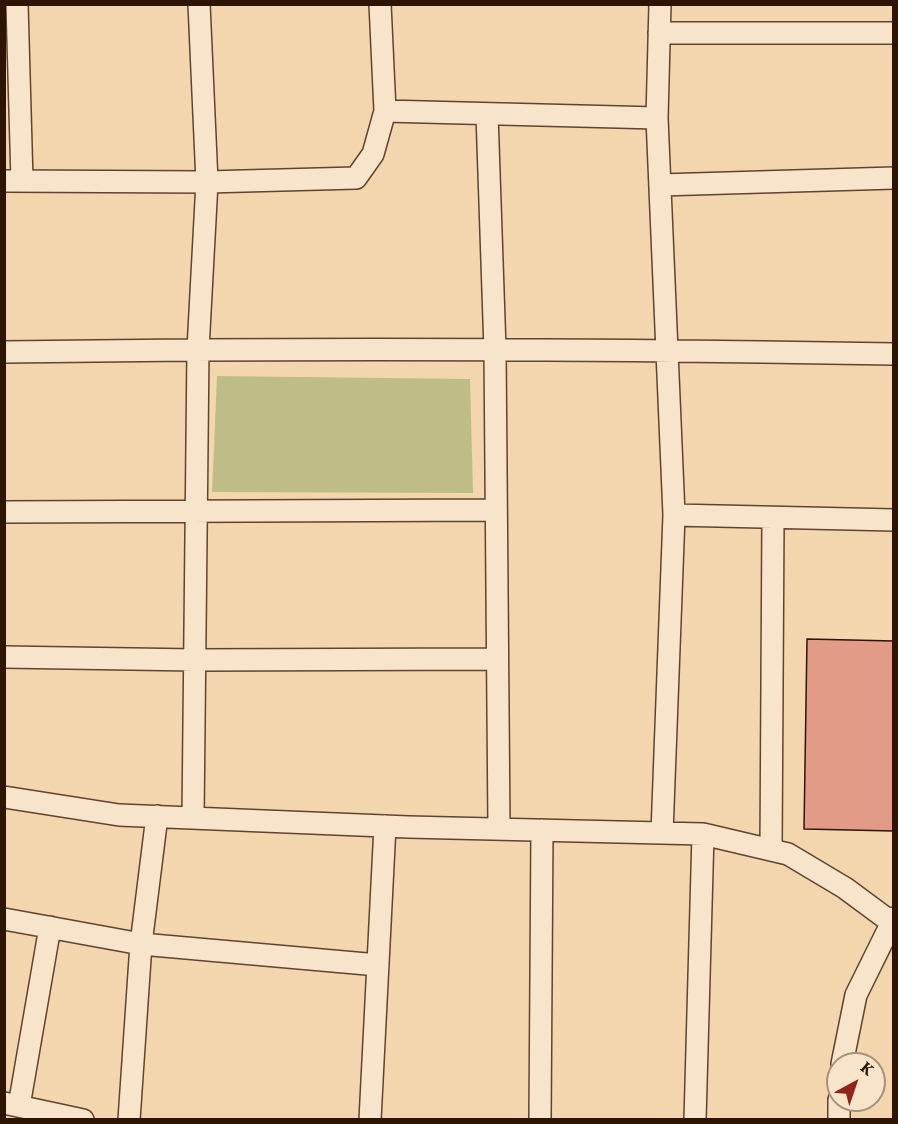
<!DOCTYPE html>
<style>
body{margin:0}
#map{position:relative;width:898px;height:1124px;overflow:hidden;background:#f3d6ad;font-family:Vollkorn,serif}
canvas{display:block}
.frame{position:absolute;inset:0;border:6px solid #2e1403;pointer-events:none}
.north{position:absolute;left:826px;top:1052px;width:60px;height:60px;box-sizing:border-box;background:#f7e4ca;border:2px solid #a7917a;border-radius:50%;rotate:40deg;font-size:16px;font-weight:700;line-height:24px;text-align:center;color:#2e1403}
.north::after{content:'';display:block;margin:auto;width:21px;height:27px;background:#8f2418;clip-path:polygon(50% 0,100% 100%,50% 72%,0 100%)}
</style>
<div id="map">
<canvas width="898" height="1124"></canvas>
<div class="frame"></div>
<div class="north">K</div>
</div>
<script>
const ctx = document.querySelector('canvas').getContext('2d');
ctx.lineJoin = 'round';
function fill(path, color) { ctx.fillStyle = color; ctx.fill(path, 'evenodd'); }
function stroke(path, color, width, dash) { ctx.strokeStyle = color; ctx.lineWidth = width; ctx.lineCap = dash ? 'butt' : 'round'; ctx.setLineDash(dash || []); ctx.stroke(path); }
const green = new Path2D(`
 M 217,376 L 470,379 L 473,493 L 212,492 Z`);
const building = new Path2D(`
 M 807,639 L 894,641 L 894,831 L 804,829 Z`);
const minor = new Path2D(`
 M 17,4 L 22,181
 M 660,4 L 657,118 L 674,515 L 662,833
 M 659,33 L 894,33
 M 385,111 L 657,118
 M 487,114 L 495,350 L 499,829
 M 4,181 L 207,182 L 356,178 L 373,154 L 385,111 L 380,4
 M 660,185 L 894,178
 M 4,352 C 301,348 597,349 894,354
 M 4,512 L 496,510
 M 674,515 L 894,520
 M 4,657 L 195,660 L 497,659
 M 4,797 L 119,815 L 408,827 L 703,834 L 788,854 L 845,888 L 891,922
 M 193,818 L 198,349 L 207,182 L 199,4
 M 771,850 L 773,518
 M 4,919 L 141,944 L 378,965
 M 842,1064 L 856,995 L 894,918
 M 4,1103 L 83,1120
 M 19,1106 L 50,927
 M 129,1120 L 141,944 L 157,816
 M 370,1120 L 385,826
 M 540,1120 L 542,830
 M 695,1120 L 703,834
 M 839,1120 L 839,1100`);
fill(green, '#bfbd87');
fill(building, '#e19b86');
stroke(building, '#2e1403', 1.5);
stroke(minor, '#5f442e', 24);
stroke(minor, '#f7e4ca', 21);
</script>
